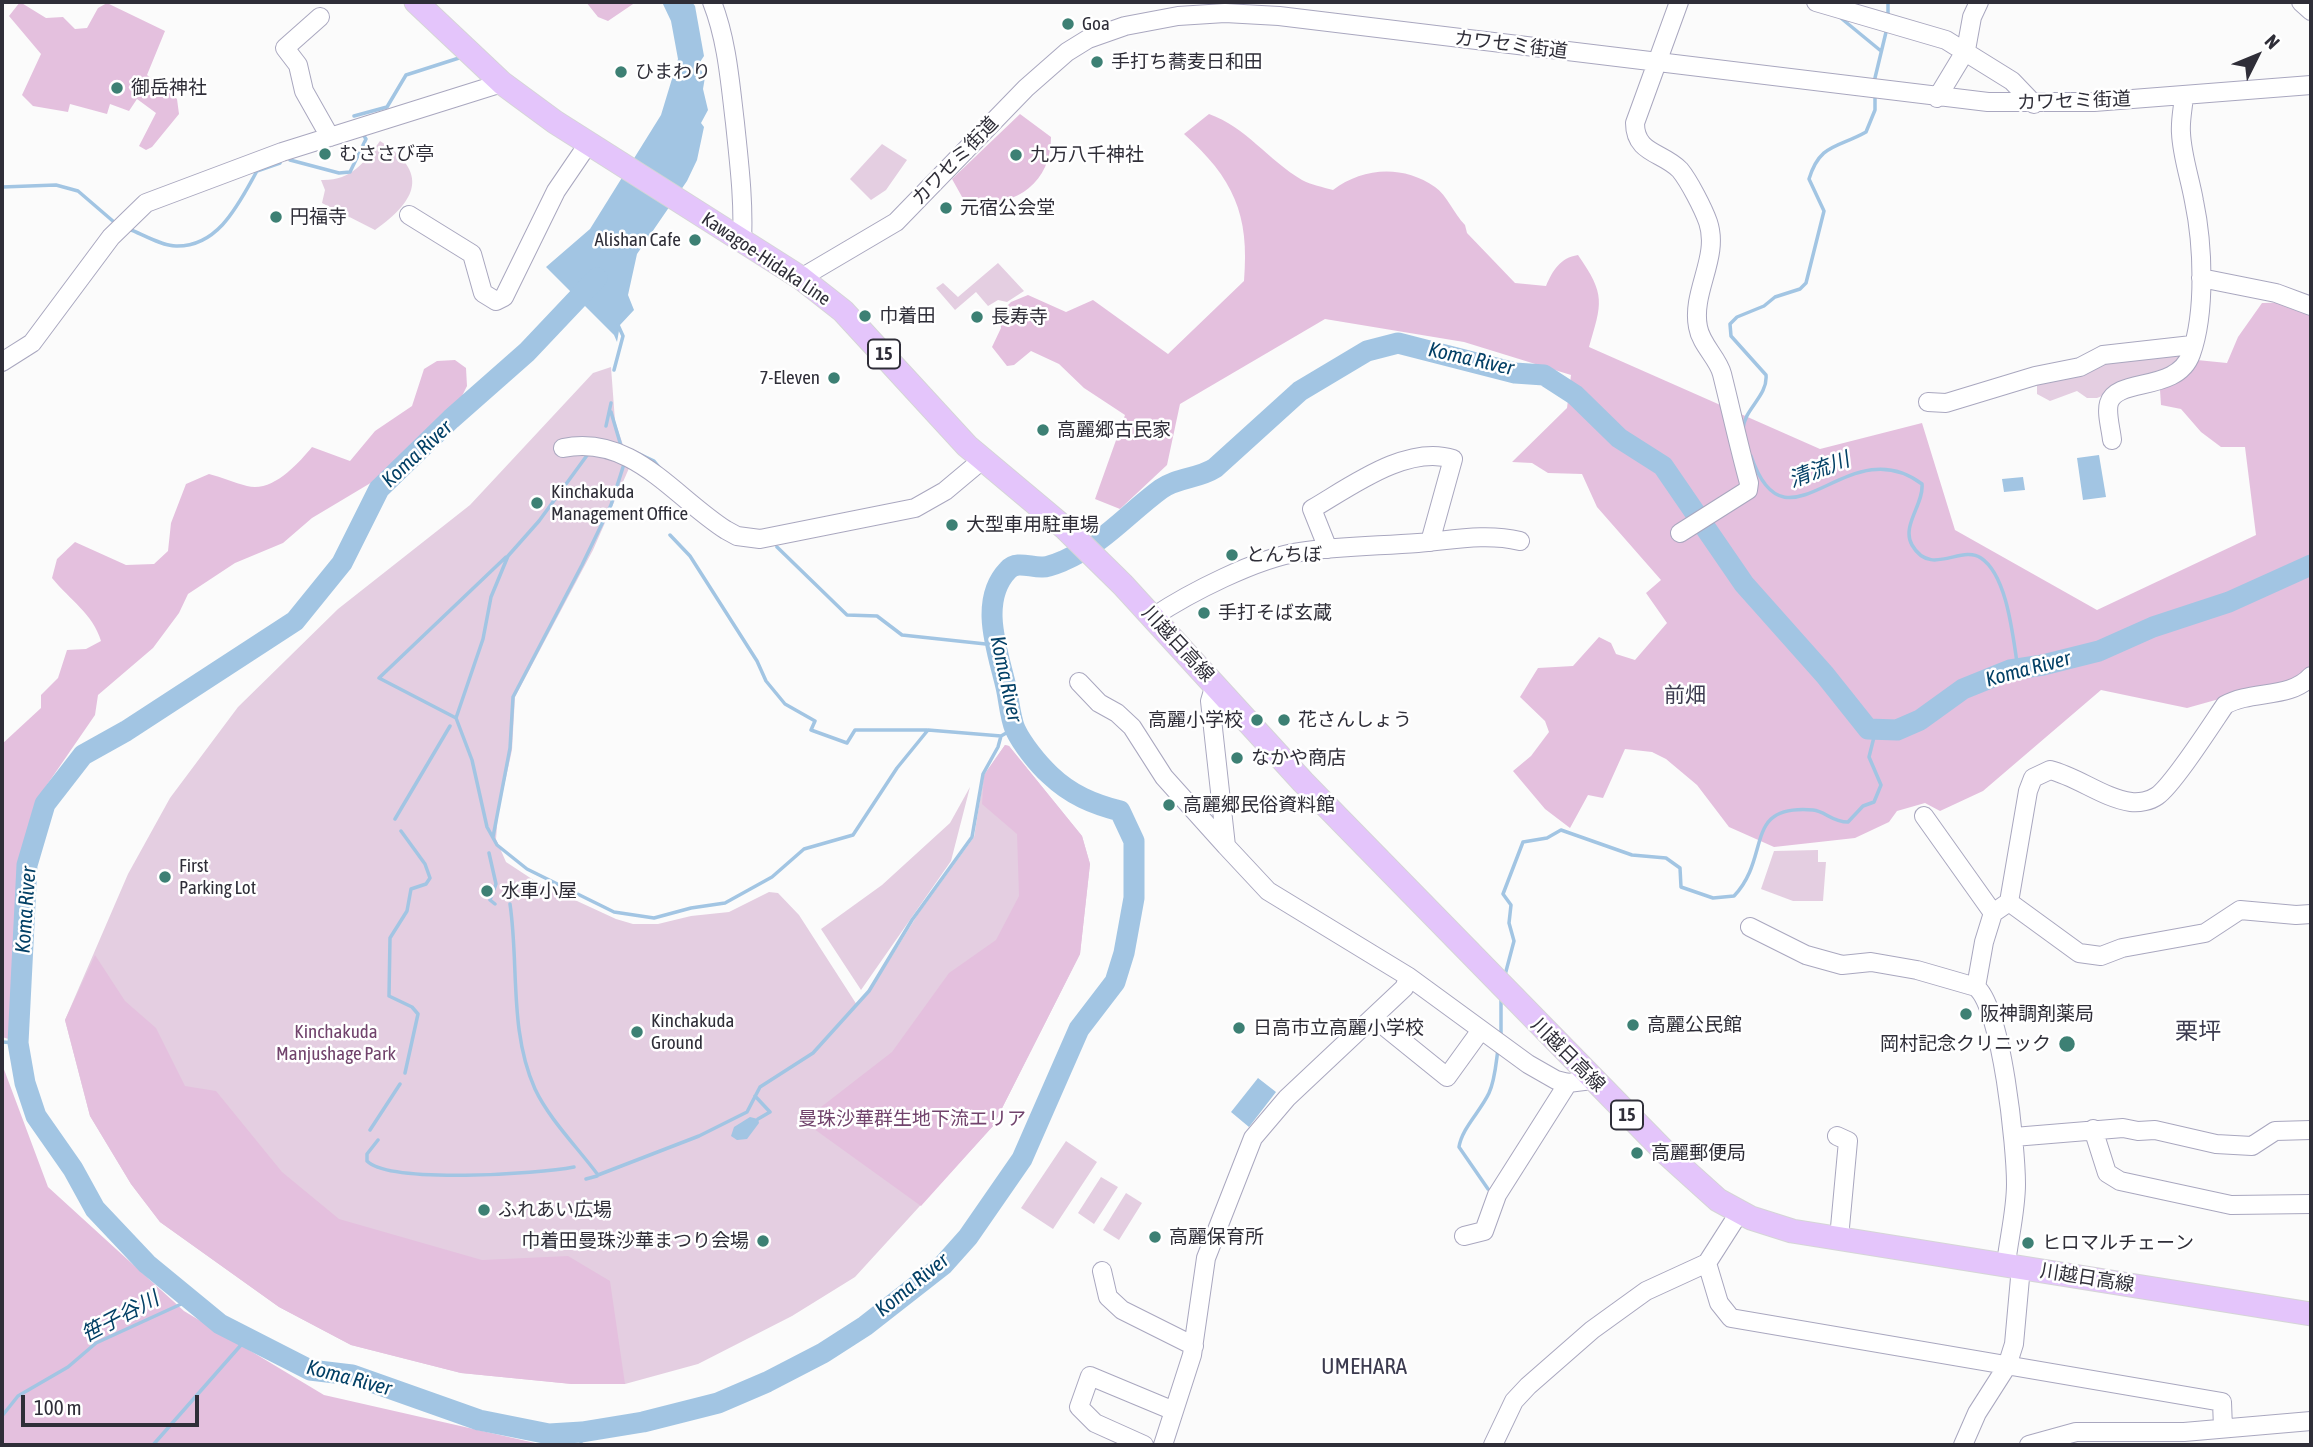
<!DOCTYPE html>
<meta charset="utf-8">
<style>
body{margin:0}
#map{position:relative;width:2313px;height:1447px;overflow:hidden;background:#fbfbfb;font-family:"Asap Condensed",sans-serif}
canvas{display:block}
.frame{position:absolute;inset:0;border:4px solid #2f2e38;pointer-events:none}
.north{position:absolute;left:2222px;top:21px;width:70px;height:70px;-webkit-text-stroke:5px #fff;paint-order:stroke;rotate:47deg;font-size:19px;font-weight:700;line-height:28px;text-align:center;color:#2f2e38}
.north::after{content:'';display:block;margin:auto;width:24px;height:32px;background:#2f2e38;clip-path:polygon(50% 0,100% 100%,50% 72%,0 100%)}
.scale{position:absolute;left:21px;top:1395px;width:178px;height:32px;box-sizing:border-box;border:4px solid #2f2e38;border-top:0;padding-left:9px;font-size:21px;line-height:24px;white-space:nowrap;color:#2f2e38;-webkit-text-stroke:5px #fff;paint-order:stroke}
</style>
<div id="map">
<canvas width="2313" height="1447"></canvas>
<div class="frame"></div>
<div class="north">N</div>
<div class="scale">100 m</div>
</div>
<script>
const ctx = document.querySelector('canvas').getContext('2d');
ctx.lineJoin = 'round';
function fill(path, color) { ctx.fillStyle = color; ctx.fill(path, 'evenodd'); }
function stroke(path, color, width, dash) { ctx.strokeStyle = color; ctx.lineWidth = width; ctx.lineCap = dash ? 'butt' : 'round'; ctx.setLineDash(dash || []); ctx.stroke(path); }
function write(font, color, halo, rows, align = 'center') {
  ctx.font = font + ' "Asap Condensed","Noto Sans JP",sans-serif'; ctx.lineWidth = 5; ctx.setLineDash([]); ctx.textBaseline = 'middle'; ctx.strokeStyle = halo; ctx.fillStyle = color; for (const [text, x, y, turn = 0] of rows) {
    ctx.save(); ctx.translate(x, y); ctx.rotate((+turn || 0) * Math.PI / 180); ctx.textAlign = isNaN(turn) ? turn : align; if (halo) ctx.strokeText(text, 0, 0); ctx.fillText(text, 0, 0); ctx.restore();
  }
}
const green = new Path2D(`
 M 380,141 C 430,173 417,200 375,230 L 322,203 L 325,190 L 321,180 C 351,181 364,163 380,141 Z
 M 882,144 L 907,160 L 886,190 L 871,200 L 850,179 Z
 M 998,263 L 1024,291 L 1007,302 L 998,300 L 988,306 L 976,292 L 955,310 L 936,288 L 943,283 L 958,297 Z
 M 2184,352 L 2178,366 L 2097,398 L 2087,398 L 2077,391 L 2050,401 L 2037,394 L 2037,380 L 2104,359 Z
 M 611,367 L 615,421 L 630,466 L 593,550 L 515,697 L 512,750 L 498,814 L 496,839 L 506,862 L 538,883 L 616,919 L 633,924 L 658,924 L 691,916 L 729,912 L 769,892 L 778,893 L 799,915 L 857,1005 L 870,991 L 918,914 L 974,837 L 984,775 L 1005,745 L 1009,746 L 1082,836 L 1090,864 L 1080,954 L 993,1126 L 855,1277 L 792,1316 L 698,1364 L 625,1384 L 572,1384 L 461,1373 L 351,1345 L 279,1307 L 160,1222 L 131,1184 L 90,1116 L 65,1020 L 128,874 L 170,798 L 238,707 L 338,609 L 470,505 L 593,373 Z
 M 970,787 L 951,861 L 861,990 L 821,929 L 882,885 L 950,823 Z
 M 1818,850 L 1818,862 L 1826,862 L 1823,901 L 1793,901 L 1761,889 L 1774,851 Z
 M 1066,1141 L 1097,1162 L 1053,1229 L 1021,1208 Z
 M 1101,1177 L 1118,1187 L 1094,1224 L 1078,1213 Z
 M 1126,1193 L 1142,1203 L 1119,1240 L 1103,1230 Z`);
const forest = new Path2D(`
 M 20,2 L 46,18 L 63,17 L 75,29 L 87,28 L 98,8 L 107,3 L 165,31 L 147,75 L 177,99 L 179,114 L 152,147 L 146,150 L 139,146 L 156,113 L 137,99 L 129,111 L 110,104 L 107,114 L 70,104 L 68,112 L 33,106 L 22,95 L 41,54 L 9,16 Z
 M 586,2 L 636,2 L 608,21 L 598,17 Z
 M 1020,114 L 1051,137 C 1051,187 1011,208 966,204 L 952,179 Z
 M 1209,114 C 1246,127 1268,160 1302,180 C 1311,185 1323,187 1333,190 C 1362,168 1402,164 1435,187 C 1447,195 1454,214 1465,225 L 1467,233 L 1515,283 L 1546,286 C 1553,270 1560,258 1578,255 C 1606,295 1602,303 1589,347 L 1820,449 L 1922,423 L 1955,530 L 2097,610 L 2256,535 L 2245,447 L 2221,447 L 2201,432 L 2181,409 L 2161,405 L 2160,390 L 2175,383 L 2197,360 L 2227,363 L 2238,337 L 2262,303 L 2305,302 L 2311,307 L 2311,673 L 2303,683 L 2237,694 L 2187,708 L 2101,690 L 1983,791 L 1940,811 L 1925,803 L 1897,811 L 1889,822 L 1855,838 L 1774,847 L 1729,827 L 1697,785 L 1666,759 L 1652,752 L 1625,749 L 1603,798 L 1588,795 L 1570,828 L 1545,809 L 1513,771 L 1531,756 L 1549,732 L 1545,721 L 1520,697 L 1538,668 L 1573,666 L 1599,637 L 1611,643 L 1616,654 L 1635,660 L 1667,623 L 1646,593 L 1661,580 L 1597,507 L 1582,474 L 1548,473 L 1532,463 L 1512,462 L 1567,408 L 1571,375 L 1464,342 L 1325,319 L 1180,404 L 1167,465 L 1120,509 L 1095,499 L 1125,415 L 1084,388 L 1059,364 L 1031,351 L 1014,365 L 1007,366 L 992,347 L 1001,328 L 999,314 L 1011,302 L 1028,295 L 1066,312 L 1093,300 L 1168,354 L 1244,281 C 1250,214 1233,178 1184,134 Z
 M 455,360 L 466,368 L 467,386 L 456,408 L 444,415 L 397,458 L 389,472 L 312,518 L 283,543 L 235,563 L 188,594 L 179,613 L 153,648 L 98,695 L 95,715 L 40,795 L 24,853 L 12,1040 L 2,1037 L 2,744 L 41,708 L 41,695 L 58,678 L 67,650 L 86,649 L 101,641 C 93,614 70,600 52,578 L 57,559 L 75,542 L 126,565 L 154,564 L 168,551 L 171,523 L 186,484 L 209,474 C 222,477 234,483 247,486 C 272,493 298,464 312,447 L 350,461 L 375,431 L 412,406 L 424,369 L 437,361 Z
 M 1005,745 L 1009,746 L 1082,836 L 1090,864 L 1080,954 L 993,1126 L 921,1206 L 803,1121 L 892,1052 L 949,973 L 996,940 L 1019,896 L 1017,834 L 982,804 L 984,775 Z
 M 95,955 L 125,1001 L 156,1028 L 185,1086 L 216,1091 L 282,1172 L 339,1219 L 482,1260 L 568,1256 L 610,1281 L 625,1384 L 572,1384 L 461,1373 L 351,1345 L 279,1307 L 160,1222 L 131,1184 L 90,1116 L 65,1020 Z
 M 2,1064 L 48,1187 L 184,1311 L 324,1395 L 544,1445 L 2,1445 Z`);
const water = new Path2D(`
 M 662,2 L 692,2 L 695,6 L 704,56 L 698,65 L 705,77 L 703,89 L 708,110 L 701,123 L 704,127 L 697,160 L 687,181 L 637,254 L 628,295 L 634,310 L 620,325 L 617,342 L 614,335 L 546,267 L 590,229 L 661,115 L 678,59 L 671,21 Z
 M 2099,455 L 2106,497 L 2083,500 L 2077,458 Z
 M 2023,477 L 2025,490 L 2004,492 L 2002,479 Z
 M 1258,1078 L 1276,1092 L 1249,1127 L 1231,1112 Z
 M 750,1117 L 758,1119 L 759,1123 L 747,1139 L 737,1140 L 731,1136 L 734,1127 Z`);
const stream = new Path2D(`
 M 1888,2 L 1888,17
 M 1836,14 L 1881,51
 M 1874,82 L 1887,28
 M 354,116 L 387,107 L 406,75 L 459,58
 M 290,160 L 339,173 L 350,172 L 366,139 L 364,136
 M 2,187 L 56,185 L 78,191 L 114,222
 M 129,229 C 142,234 162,246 176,246 C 219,247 239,203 257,171 L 280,163
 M 614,370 L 623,336 L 618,325
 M 611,412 L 621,446
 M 606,426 L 611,403
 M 1743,429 C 1744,409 1768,396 1766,375 L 1731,336 L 1730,324 L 1737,317 L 1764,306 L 1775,297 L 1800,289 L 1806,283 L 1824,211 L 1809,179 C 1820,143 1838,148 1866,132 L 1875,110 L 1875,93
 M 635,452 L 654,461 L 664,473
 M 588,454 L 539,521 L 508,556 L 491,597 L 483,639 L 456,718 L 472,760 L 487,827 L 497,845 L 527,869 L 614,912 L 654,918 L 691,908 L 725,903 L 772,877 L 804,849 L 853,835 L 897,768 L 928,730 L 1001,736
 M 1751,456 C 1787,561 1846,427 1922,484 C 1924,504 1901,526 1912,545 C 1931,578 1961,544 1981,558 C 2008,576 2013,639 2018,669
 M 670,535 L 690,556 L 757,661 L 766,681 L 785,704 L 815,721 L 811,730 L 847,743 L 855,730 L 927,730
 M 777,547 L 847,615 L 877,616 L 902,635 L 995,645
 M 456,718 L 379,678 L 506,557
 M 395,819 L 450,726
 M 401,831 L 425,864 L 430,878 L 426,884 L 411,889 L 407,911 L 390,938 L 389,996 L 412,1007 L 418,1014 L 405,1073
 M 493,837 L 510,748 L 513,697 L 582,565 L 611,505 L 624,464
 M 489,853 L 496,884 L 490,900 L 495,904
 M 510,904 C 519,965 509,1031 535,1089 C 549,1119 578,1148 598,1175 L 699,1136 L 747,1112 L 760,1087 L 813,1053 L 869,991 L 912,920 L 972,837 L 983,774 L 998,747 L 1001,736 L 1015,728
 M 1505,975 L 1514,941 L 1509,923 L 1511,905 L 1503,894 L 1523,842 L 1547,838 L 1561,830 L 1632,855 L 1666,858 L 1680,868 L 1681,887 L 1713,898 L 1734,896 C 1772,856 1742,804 1813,810 C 1825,811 1832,822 1848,822 L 1863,806 L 1874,802 L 1881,785 L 1869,757 L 1876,729
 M 1501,998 L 1501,1035
 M 2,1042 L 18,1043
 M 755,1096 L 770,1112 L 758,1119
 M 370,1130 L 400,1084
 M 378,1140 L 367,1154 L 367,1161 C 390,1184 538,1174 574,1167
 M 586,1179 L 597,1176
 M 1488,1189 L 1459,1147 C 1462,1128 1480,1112 1489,1093 C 1495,1080 1496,1063 1498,1049
 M 2,1416 L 18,1396 L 68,1367 L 96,1343 L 190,1300
 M 581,1442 L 582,1432
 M 153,1445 L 248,1337`);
const river = new Path2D(`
 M 597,278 L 527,352 L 451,419 L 379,489 L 342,563 L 295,621 L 126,731 L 83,755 L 45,804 L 27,865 L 18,1043 L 25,1083 L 36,1116 L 73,1169 L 95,1209 L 147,1264 L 220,1324 L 310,1370 L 352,1375 L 479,1420 L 549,1434 L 582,1432 L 643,1422 L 718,1403 L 767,1382 L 823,1353 L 865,1326 L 943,1265 L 968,1237 L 1022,1159 L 1079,1029 L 1115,982 L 1124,953 L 1134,898 L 1134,841 L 1120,811 C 1093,804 1071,795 1050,775 C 1038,764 1022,744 1015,729 C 1010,717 1009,700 1006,687 C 998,652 978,601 1008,570 C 1017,560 1031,568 1043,567 C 1049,567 1058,563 1063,561 C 1104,543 1127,514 1161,489 C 1178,477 1198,479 1215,468 L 1300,391 L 1367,351 L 1398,343 L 1515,373 L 1544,375 L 1575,395 L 1619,438 L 1663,466 L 1744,584 L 1825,675 L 1868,729 L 1897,730 L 1920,720 L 1963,689 L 2010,670 L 2043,665 L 2099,651 L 2153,627 L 2229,602 L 2311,565`);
const minor = new Path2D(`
 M 712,2 C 727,40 730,82 735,123 C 739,162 744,201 742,241
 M 1679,2 L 1635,123 C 1635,154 1663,152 1680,170 C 1689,181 1703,208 1708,222 C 1720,257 1691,292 1698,327 C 1701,345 1718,358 1722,374 C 1731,410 1739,447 1749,483 L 1748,490 L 1680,533
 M 1816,2 L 1946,40 L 2012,81 L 2034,104
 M 2301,2 L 2311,11
 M 320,17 L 285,48 L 298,65 L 304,91 L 330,137
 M 1937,98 L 1966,50 L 1972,17 L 1979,2
 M 409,215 L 472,254 L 483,293 L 496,301 L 504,297 L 556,191 L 588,144
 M 801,278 L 896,222 L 1026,88 L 1067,52 L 1088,39 L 1125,26 L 1178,16 L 1225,13 L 1279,16 L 1988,102 L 2094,102 L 2311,85
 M 2201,278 L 2276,293 L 2311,306
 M 2,362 L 32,343 L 111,237 L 146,203 L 282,152 L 502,83
 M 1928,402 L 1946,403 L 2035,376 L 2080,367 L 2103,355 L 2192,345
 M 2112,440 C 2111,429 2106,413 2109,403 C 2117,377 2177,393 2191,354 C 2206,312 2203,244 2194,201 C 2190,178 2182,156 2181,133 C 2180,121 2183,108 2184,96
 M 563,448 C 632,434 673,496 726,530 L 737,536 L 760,539 L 915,508 L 945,491 L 982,460
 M 1328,549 L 1312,509 C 1350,487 1407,444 1453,459 L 1430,542
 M 1153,617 C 1189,593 1257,558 1300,552 C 1339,546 1379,546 1418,543 C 1453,540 1486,533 1520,541
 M 1079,682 L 1099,703 L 1117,713 L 1132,727 L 1164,777 L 1226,846
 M 1215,684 L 1210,701 L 1226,846 L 1268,891 L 1409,977 L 1528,1064 L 1556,1080 L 1568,1083 L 1592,1080
 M 1924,816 L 1993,913
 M 2009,902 L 2079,953 L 2101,956 L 2122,948 L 2205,933 L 2240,910 L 2296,915 L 2311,914
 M 1750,927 L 1806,955 L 1842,965 L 1871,962 L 1917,970 L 1976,987
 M 1374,1018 L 1447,1077 L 1481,1030
 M 2093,1129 L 2107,1173 L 2120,1181 L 2231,1205 L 2311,1204
 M 1837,1136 L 1848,1141 L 1839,1238
 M 2014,1137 L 2123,1128 L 2138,1131 L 2155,1130 L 2216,1144 L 2252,1146 L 2275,1131 L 2311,1130
 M 1464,1236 L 1484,1231 L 1497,1195 L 1568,1083
 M 1707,1263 L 1719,1303 L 1731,1318 L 2222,1402 L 2223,1428
 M 2006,1264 C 2009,1238 2016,1210 2016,1184 C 2016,1148 2002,1008 1976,987 L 1984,942 L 1993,913 L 2009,902 L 2028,791 L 2033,778 L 2050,770 C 2078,777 2103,798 2131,802 C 2139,803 2150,801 2157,796 C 2173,785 2212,724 2225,705 C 2251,690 2291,699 2311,676
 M 1102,1271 L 1108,1297 L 1122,1310 L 1194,1346
 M 1144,1445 L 1095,1423 L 1079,1407 L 1090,1376 L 1174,1411
 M 1163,1445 L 1192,1355 L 1206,1258 L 1253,1138 L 1287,1098 L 1404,988 L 1409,977
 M 1493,1445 L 1514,1401 L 1528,1386 L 1592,1330 L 1646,1291 L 1707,1263 L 1739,1213
 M 1963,1445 L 1977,1413 L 2007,1366 L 2014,1344 L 2021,1267
 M 2029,1445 L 2076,1432 L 2184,1432 L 2311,1421`);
const major = new Path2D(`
 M 416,2 L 502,83 L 555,122 L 801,278 L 843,311 L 967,446 L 1066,529 L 1123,585 L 1303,782 L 1667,1154 L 1718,1200 L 1751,1218 L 1792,1231 L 2311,1314`);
const markers = [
 [1068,24,7,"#3d8074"],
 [1097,62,7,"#3d8074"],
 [621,72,7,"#3d8074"],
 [117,88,7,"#3d8074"],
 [325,154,7,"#3d8074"],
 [1016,155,7,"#3d8074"],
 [946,208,7,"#3d8074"],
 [276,217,7,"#3d8074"],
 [695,240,7,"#3d8074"],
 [865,316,7,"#3d8074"],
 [977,317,7,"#3d8074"],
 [834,378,7,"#3d8074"],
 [1043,430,7,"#3d8074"],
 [537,503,7,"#3d8074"],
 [952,525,7,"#3d8074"],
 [1232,555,7,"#3d8074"],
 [1204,613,7,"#3d8074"],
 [1257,720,7,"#3d8074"],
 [1284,720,7,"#3d8074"],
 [1237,758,7,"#3d8074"],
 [1169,805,7,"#3d8074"],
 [165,877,7,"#3d8074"],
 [487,891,7,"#3d8074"],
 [1966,1014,7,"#3d8074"],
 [1633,1025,7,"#3d8074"],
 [1239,1028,7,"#3d8074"],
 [637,1032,7,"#3d8074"],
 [2067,1044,9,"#3d8074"],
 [1637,1153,7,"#3d8074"],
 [484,1210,7,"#3d8074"],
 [1155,1237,7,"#3d8074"],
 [763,1241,7,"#3d8074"],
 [2028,1243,7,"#3d8074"]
];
const shields = [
 [884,354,32],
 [1627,1115,32]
];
const shieldNames = [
 ["15",884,354],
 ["15",1627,1115]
];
const poiNames = [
 ["Goa",1082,24],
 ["手打ち蕎麦日和田",1111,62],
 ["ひまわり",635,72],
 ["御岳神社",131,88],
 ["むささび亭",339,154],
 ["九万八千神社",1030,155],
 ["元宿公会堂",960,208],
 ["円福寺",290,217],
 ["Alishan Cafe",681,240,"right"],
 ["巾着田",879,316],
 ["長寿寺",991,317],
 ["7-Eleven",820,378,"right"],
 ["高麗郷古民家",1057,430],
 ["Kinchakuda",551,492],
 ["Management Office",551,514],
 ["大型車用駐車場",966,525],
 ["とんちぼ",1246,555],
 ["手打そば玄蔵",1218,613],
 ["高麗小学校",1243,720,"right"],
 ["花さんしょう",1298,720],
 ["なかや商店",1251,758],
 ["高麗郷民俗資料館",1183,805],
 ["First",179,866],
 ["Parking Lot",179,888],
 ["水車小屋",501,891],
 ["阪神調剤薬局",1980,1014],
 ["Kinchakuda",651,1021],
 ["Ground",651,1043],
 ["高麗公民館",1647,1025],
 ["日高市立高麗小学校",1253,1028],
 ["岡村記念クリニック",2051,1044,"right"],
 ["高麗郵便局",1651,1153],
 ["ふれあい広場",498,1210],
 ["高麗保育所",1169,1237],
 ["巾着田曼珠沙華まつり会場",749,1241,"right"],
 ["ヒロマルチェーン",2042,1243]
];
const streetNames = [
 ["カワセミ街道",1511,45,7],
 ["カワセミ街道",2074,101,-2],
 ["カワセミ街道",955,161,-46],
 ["Kawagoe-Hidaka Line",766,259,34],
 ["川越日高線",1178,644,47],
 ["川越日高線",1568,1055,45],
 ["川越日高線",2087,1278,9]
];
const parkNames = [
 ["Kinchakuda",336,1032],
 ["Manjushage Park",336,1054],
 ["曼珠沙華群生地下流エリア",912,1119]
];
const waterNames = [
 ["Koma River",1471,359,13],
 ["Koma River",417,454,-43],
 ["清流川",1819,470,-21],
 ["Koma River",2028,669,-15],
 ["Koma River",1006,679,78],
 ["Koma River",26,910,-86],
 ["Koma River",912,1285,-39],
 ["笹子谷川",120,1317,-28],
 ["Koma River",349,1378,15]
];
const neighbourhoodNames = [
 ["前畑",1685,695]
];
const quarterNames = [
 ["栗坪",2198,1032],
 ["UMEHARA",1364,1367]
];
fill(green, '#e4cee1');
fill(forest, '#e4c0de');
fill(water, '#a2c5e3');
stroke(stream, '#a2c5e3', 3.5);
stroke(river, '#a2c5e3', 21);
stroke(minor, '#a9a7bf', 20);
stroke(major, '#d5d5d7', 25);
stroke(minor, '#fff', 18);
stroke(major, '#e4c5fb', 23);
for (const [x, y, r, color] of markers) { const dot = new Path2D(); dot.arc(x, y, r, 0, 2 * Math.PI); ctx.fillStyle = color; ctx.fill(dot); stroke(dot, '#fff', 2.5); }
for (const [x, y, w] of shields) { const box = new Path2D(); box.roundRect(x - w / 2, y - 14.5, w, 29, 5); ctx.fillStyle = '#fff'; ctx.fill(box); stroke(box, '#2f2e38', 2); }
write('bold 18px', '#2f2e38', null, shieldNames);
write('19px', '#2f2e38', '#fff', poiNames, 'left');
write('19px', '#2f2e38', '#fff', streetNames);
write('19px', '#71436c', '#fff', parkNames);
write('italic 21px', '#034066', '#fff', waterNames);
write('21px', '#3c3b4f', '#fff', neighbourhoodNames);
write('23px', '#3c3b4f', '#fff', quarterNames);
</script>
